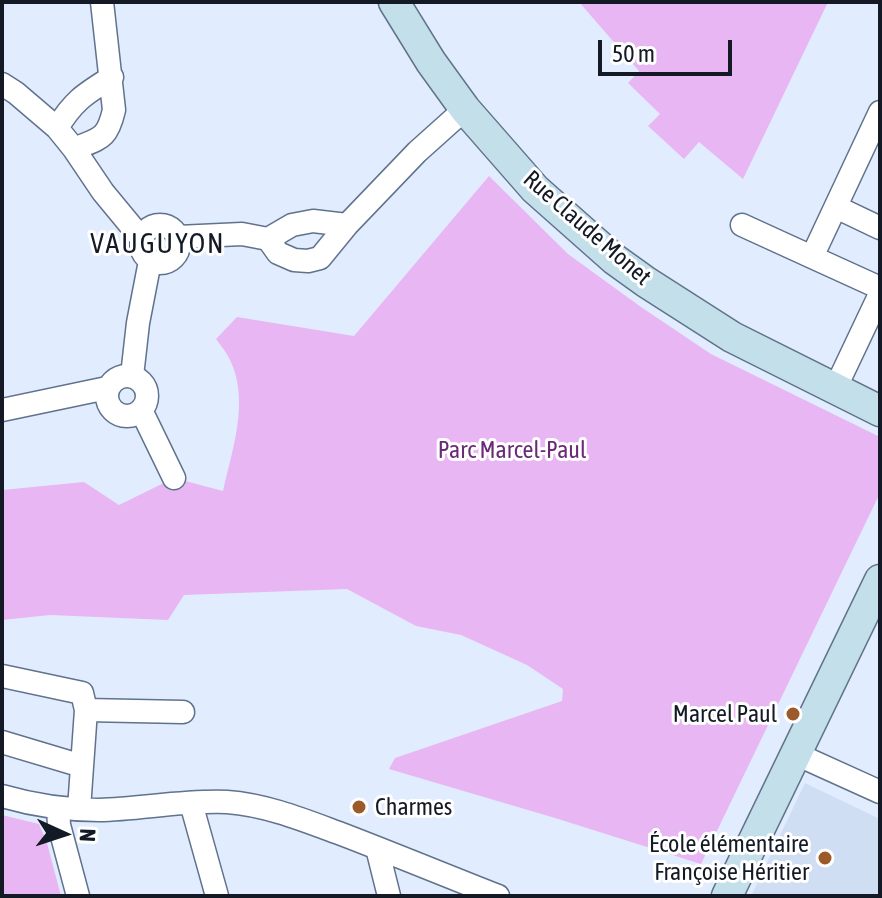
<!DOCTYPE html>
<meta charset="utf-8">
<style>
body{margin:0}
#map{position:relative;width:882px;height:898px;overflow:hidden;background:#e1edff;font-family:"Asap Condensed",sans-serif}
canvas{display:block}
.frame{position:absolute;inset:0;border:4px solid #131a25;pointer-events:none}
.north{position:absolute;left:24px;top:794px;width:80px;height:80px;-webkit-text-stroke:6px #fff;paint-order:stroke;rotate:93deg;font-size:22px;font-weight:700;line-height:32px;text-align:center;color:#131a25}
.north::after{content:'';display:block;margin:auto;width:28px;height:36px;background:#131a25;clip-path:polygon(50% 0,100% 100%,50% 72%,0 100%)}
.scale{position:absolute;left:598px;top:40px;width:134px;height:36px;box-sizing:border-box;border:4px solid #131a25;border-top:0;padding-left:10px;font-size:24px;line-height:28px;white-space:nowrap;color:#131a25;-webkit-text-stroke:6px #fff;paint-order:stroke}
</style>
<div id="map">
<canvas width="882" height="898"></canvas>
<div class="frame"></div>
<div class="north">N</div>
<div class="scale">50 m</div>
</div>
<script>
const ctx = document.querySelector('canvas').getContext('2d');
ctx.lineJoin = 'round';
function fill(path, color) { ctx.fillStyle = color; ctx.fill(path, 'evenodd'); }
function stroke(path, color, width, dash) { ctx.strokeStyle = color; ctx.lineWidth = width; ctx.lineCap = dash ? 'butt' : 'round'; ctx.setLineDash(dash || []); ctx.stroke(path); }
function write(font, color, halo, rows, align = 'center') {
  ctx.font = font + ' "Asap Condensed",sans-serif'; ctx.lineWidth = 6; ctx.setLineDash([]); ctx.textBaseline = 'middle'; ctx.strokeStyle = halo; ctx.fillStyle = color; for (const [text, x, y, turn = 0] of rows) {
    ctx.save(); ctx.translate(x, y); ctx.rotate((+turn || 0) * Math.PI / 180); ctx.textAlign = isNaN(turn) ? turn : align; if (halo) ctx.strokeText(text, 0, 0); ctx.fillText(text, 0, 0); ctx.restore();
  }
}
const built = new Path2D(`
 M 805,783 L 880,819 L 880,896 L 751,896 Z`);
const green = new Path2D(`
 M 579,2 L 828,2 L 743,179 L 699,142 L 684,159 L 648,126 L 660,114 L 628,83 L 639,71 Z
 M 489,176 L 568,254 L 641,307 L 711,354 L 880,437 L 880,493 L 701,864 L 555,818 L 389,769 L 395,758 L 562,701 L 563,689 L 527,665 L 461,635 L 416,626 L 347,589 L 184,595 L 168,620 L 50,615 L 2,620 L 2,490 L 84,482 L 119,505 L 174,478 L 223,491 C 232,450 250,401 230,360 C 227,353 221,346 216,339 L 237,317 L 354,336 Z
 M 2,815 L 39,824 L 47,843 L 61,896 L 2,896 Z`);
const street = new Path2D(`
 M 2,84 L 16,93 L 57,128 L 74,149 L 103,192 L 141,238
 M 880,112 L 812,257 L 880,288
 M 57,128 C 74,100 85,94 112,77
 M 74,149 C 100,138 107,140 114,110 L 102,2
 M 836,207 L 880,228
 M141 244a19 19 0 1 1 38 0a19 19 0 1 1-38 0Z
 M 742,225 L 812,257
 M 178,237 L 242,234 L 268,239 L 292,225 L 313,221 L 347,225
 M 268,239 L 278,253 L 294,260 L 308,261 L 320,258 L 347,225 L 417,152 L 465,109
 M107 396a20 20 0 1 1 40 0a20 20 0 1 1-40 0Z
 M 132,376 L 138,323 L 150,261
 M 835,389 L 880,294
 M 2,410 L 107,388
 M 141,410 L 174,478
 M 2,676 L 82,693 L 86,710 L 183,712
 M 2,742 L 82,766
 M 796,754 L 880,792
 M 2,796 C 33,805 66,810 99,810 C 141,809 184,800 227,802 C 268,805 306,821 344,835 C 396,855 447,876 498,896
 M 191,803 L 217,896
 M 58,808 L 59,825 L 78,896
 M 79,809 L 86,710
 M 377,848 L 389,896`);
const secondary = new Path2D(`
 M 394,2 L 431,62 L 465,109 L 535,189 L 614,259 L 646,282 L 732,337 L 880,411
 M 727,896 L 880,580`);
const markers = [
 [793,714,8,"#9c5929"],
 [359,807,8,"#9c5929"],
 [825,858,8,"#9c5929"]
];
const streetNames = [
 ["Rue Claude Monet",587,228,41]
];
const parkNames = [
 ["Parc Marcel-Paul",512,450]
];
const poiNames = [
 ["Marcel Paul",777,714],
 ["Charmes",375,807,"left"],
 ["École élémentaire",809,844],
 ["Françoise Héritier",809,872]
];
const quarterNames = [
 ["VAUGUYON",158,244]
];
fill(built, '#d0def3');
fill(green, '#e8b6f2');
stroke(street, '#60728c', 25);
stroke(secondary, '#60728c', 33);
stroke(street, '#fff', 22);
stroke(secondary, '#c3dfea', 30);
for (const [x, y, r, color] of markers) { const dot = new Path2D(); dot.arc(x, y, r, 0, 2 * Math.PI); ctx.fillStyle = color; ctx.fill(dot); stroke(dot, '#fff', 3); }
write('24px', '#131a25', '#fff', streetNames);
write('24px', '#6a2a77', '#fff', parkNames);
write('24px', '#131a25', '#fff', poiNames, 'right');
ctx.letterSpacing = '2px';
write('28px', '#131a25', '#fff', quarterNames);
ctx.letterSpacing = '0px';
</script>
